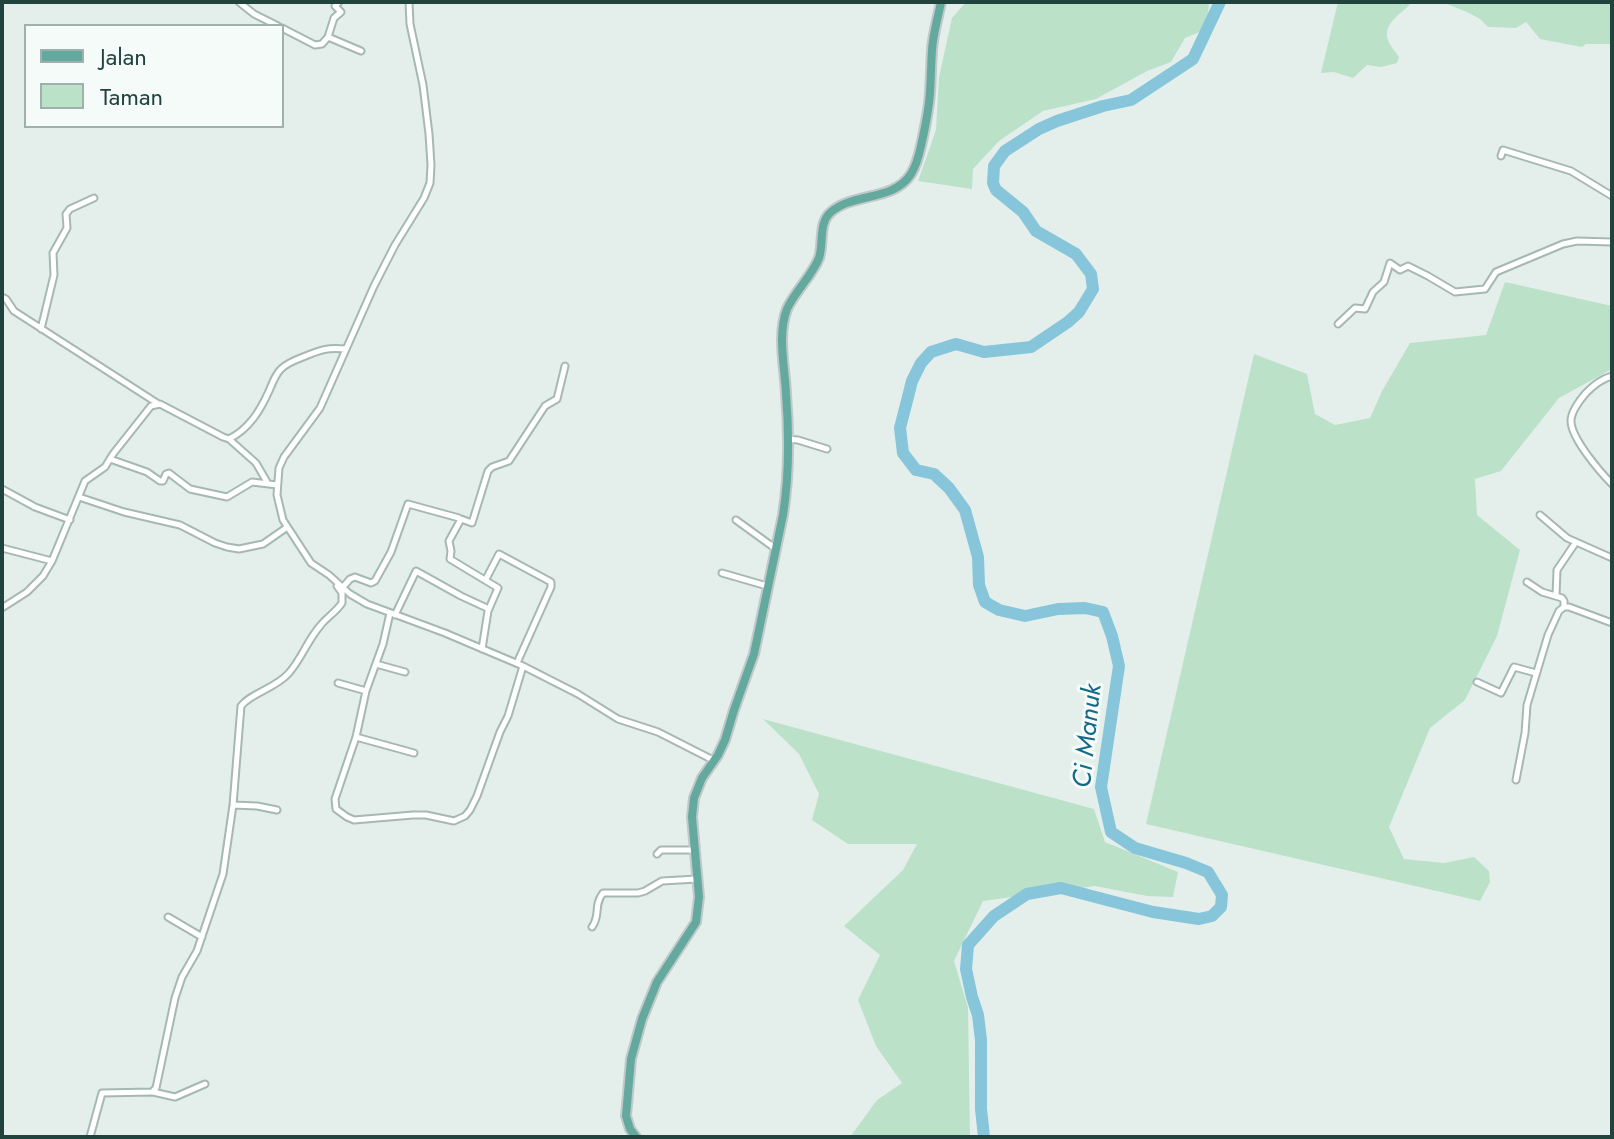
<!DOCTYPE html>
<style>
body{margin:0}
#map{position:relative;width:1614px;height:1139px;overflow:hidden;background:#e4efeb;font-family:Jost,sans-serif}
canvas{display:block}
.frame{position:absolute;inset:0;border:4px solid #21433d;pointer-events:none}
.legend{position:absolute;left:24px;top:24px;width:260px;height:104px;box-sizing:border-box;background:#f5fbf8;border:2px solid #a0b1ad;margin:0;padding:10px 14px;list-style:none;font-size:24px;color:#21433d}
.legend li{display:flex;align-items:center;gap:16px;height:40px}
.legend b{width:40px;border:2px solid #a0b1ad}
</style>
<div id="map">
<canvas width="1614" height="1139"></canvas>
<div class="frame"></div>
<ul class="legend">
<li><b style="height:10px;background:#63a99e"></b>Jalan</li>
<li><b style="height:22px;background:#bbe2c9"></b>Taman</li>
</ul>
</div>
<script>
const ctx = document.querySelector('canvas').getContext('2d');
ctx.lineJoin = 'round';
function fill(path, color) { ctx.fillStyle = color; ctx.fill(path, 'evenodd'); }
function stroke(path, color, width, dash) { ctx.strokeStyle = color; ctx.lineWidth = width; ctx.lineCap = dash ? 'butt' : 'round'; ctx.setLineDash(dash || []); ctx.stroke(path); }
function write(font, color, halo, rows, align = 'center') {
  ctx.font = font + ' Jost,sans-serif'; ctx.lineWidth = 6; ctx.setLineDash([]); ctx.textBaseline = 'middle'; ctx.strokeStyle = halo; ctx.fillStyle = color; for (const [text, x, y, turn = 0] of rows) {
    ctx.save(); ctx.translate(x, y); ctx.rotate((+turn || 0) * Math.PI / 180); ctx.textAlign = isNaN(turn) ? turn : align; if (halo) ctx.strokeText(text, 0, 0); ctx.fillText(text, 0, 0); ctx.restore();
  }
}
const green = new Path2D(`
 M 966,2 L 1209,2 L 1207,29 L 1185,38 L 1171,62 L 1147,71 L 1096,99 L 1043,111 L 999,141 L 973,169 L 972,189 L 918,181 L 936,130 L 939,77 L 952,18 Z
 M 1338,2 L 1412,2 C 1404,13 1382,22 1388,40 C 1390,46 1396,52 1399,57 L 1397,63 L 1381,67 L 1367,65 L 1353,78 L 1334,72 L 1321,73 Z
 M 1447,2 L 1612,2 L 1612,44 L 1586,44 L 1582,47 L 1540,39 L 1526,22 L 1516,28 L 1488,27 L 1480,19 L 1469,13 L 1447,4 Z
 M 1505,282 L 1612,306 L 1612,369 L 1559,398 L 1501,471 L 1475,479 L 1477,515 L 1520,550 L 1497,636 L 1465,700 L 1430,728 L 1389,827 L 1404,859 L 1444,863 L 1474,857 L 1489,871 L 1490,882 L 1480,901 L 1146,824 L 1254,354 L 1307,374 L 1315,414 L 1335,425 L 1370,418 L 1382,391 L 1410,343 L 1486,335 Z
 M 763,719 L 1094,809 L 1105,842 L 1178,872 L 1173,897 L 1147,896 L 1095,886 L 983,901 L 954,961 L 968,1008 L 970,1137 L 850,1137 L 877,1100 L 902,1083 L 876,1046 L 858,1000 L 880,955 L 844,926 L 903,870 L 917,844 L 848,844 L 812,820 L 819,794 L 799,754 Z`);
const river = new Path2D(`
 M 984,1137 L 981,1109 L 981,1040 L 978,1015 L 972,997 L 966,969 L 968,945 L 994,916 L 1027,894 L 1061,888 L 1153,912 L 1199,919 L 1212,916 L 1221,907 L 1222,895 L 1208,872 L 1186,863 L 1135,848 L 1111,832 L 1101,787 L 1119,666 L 1112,636 L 1103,612 L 1085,608 L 1058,609 L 1025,616 L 999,610 L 985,602 L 979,585 L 978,557 L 965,510 L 949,488 L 934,474 L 916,470 L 903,453 L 900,428 L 912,381 L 921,363 L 931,352 L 956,344 L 984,352 L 1031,347 L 1068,322 L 1079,312 L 1093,289 L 1091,274 L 1076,254 L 1036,231 L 1023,212 L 996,190 L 993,183 L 994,166 L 1005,151 L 1039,129 L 1057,121 L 1103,106 L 1131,100 L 1181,67 L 1193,59 L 1220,2`);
const minor = new Path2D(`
 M 239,2 L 254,14 L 278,26
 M 339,2 L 335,6 L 341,12 L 334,18 L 328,37 L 361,51
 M 409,2 L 410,24 L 423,85 L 429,134 L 431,165 L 430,183 L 424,198 L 395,245 L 374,286 L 320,408 L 284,457 L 279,468 L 277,495 L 283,520 L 311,563 L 329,575 L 350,594 L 367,604 L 445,633 L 523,666 L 578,694 L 618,719 L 658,732 L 713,760
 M 282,28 L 315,45 L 322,44 L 328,37
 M 1501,156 L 1503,150 L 1571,171 L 1612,196
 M 2,297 L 6,299 L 14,311 L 157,403
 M 1338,324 L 1355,308 L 1365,309 L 1373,292 L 1384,282 L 1390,263 L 1400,270 L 1408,266 L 1428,276 L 1455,292 L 1485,289 L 1496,272 L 1563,244 L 1577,241 L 1612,242
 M 41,329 L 54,275 L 53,253 L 67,228 L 66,214 L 70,209 L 94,198
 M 1612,376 C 1601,379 1594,385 1586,393 C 1580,400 1571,411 1571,421 C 1571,438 1600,472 1612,484
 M 229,439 L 256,463 L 267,482
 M 788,439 L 798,440 L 827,449
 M 110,459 L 147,472 L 160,481 L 163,481 L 166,474 L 169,473 L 190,489 L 227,497 L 252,482 L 277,485
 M 2,489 L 35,507 L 70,520
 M 79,497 L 124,512 L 180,525 L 215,543 L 227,547 L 239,549 L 263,544 L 286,528
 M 1540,515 L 1567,538 L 1612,558
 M 461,519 L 472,523 L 488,471 L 492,467 L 509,461 L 545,406 L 557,399 L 565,366
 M 736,520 L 776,549
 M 2,548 L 52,561
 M 722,573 L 767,586
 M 486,579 L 499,554 L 551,582 L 551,587 L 517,663
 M 1527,582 L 1542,592 L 1562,598 L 1564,601 L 1564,607
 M 343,587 L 350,579 L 355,577 L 371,583 L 375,581 L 391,552 L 408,504 L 459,518 L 460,521 L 449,541 L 451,551 L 450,559 L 498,588 L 488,611 L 482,649
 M 1556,596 L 1557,570 L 1576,542
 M 2,608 L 27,592 L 43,576 L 52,561 L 85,481 L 105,467 L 113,454 L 151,406 L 160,404 L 223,437 L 229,439 C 249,429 260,411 269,391 C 272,384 275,375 281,369 C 287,363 295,360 303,357 C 320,350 327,347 346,349
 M 390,613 L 383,644 L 366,691 L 356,737 L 335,799 L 336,809 L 347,817 L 354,820 L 413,815 L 426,815 L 454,821 L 465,816 L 470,810 L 477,796 L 500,732 L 508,716 L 523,666
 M 395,615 L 416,571 L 461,596 L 489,609
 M 376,664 L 405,672
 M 1477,682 L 1501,693 L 1514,667 L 1536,673
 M 338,683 L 366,691
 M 356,737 L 414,753
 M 1516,780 L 1525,733 L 1527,705 L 1548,635 L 1559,611 L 1564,607 L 1569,607 L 1612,623
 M 233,805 L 257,806 L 277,810
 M 657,854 L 661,850 L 694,850
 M 168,917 L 202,937
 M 592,927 C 601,915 593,906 603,893 L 638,893 L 645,891 L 662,881 L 697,879
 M 153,1092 L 175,1097 L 205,1084
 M 90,1137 L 102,1093 L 152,1092 L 156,1088 L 175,998 L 182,977 L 197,951 L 223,874 L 233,805 L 241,706 C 251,693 274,689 288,674 C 301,660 307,641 320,626 C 326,618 336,612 342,603 L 342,593 L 337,586`);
const primary = new Path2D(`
 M 636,1137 L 630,1129 L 626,1116 L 631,1059 L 642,1019 L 657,982 L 696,922 L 699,897 L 692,817 L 694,798 L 702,778 L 718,755 L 725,740 L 734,710 L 754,654 L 783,515 C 789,477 789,432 786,394 C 785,368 777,335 787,309 C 795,291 812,276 819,258 C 824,243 818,223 831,212 C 854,192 893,202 911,174 C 916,166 919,155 921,146 C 925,128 929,110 930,92 C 931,78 931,64 932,50 C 933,33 938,18 941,2`);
const waterNames = [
 ["Ci Manuk",1089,736,-84]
];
fill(green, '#bbe2c9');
stroke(river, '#86c5da', 12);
stroke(minor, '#a6b8b3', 9);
stroke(primary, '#c1cac9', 12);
stroke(minor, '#fff', 5);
stroke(primary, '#63a99e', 8);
write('italic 26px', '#136987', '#f5fbf8', waterNames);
</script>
